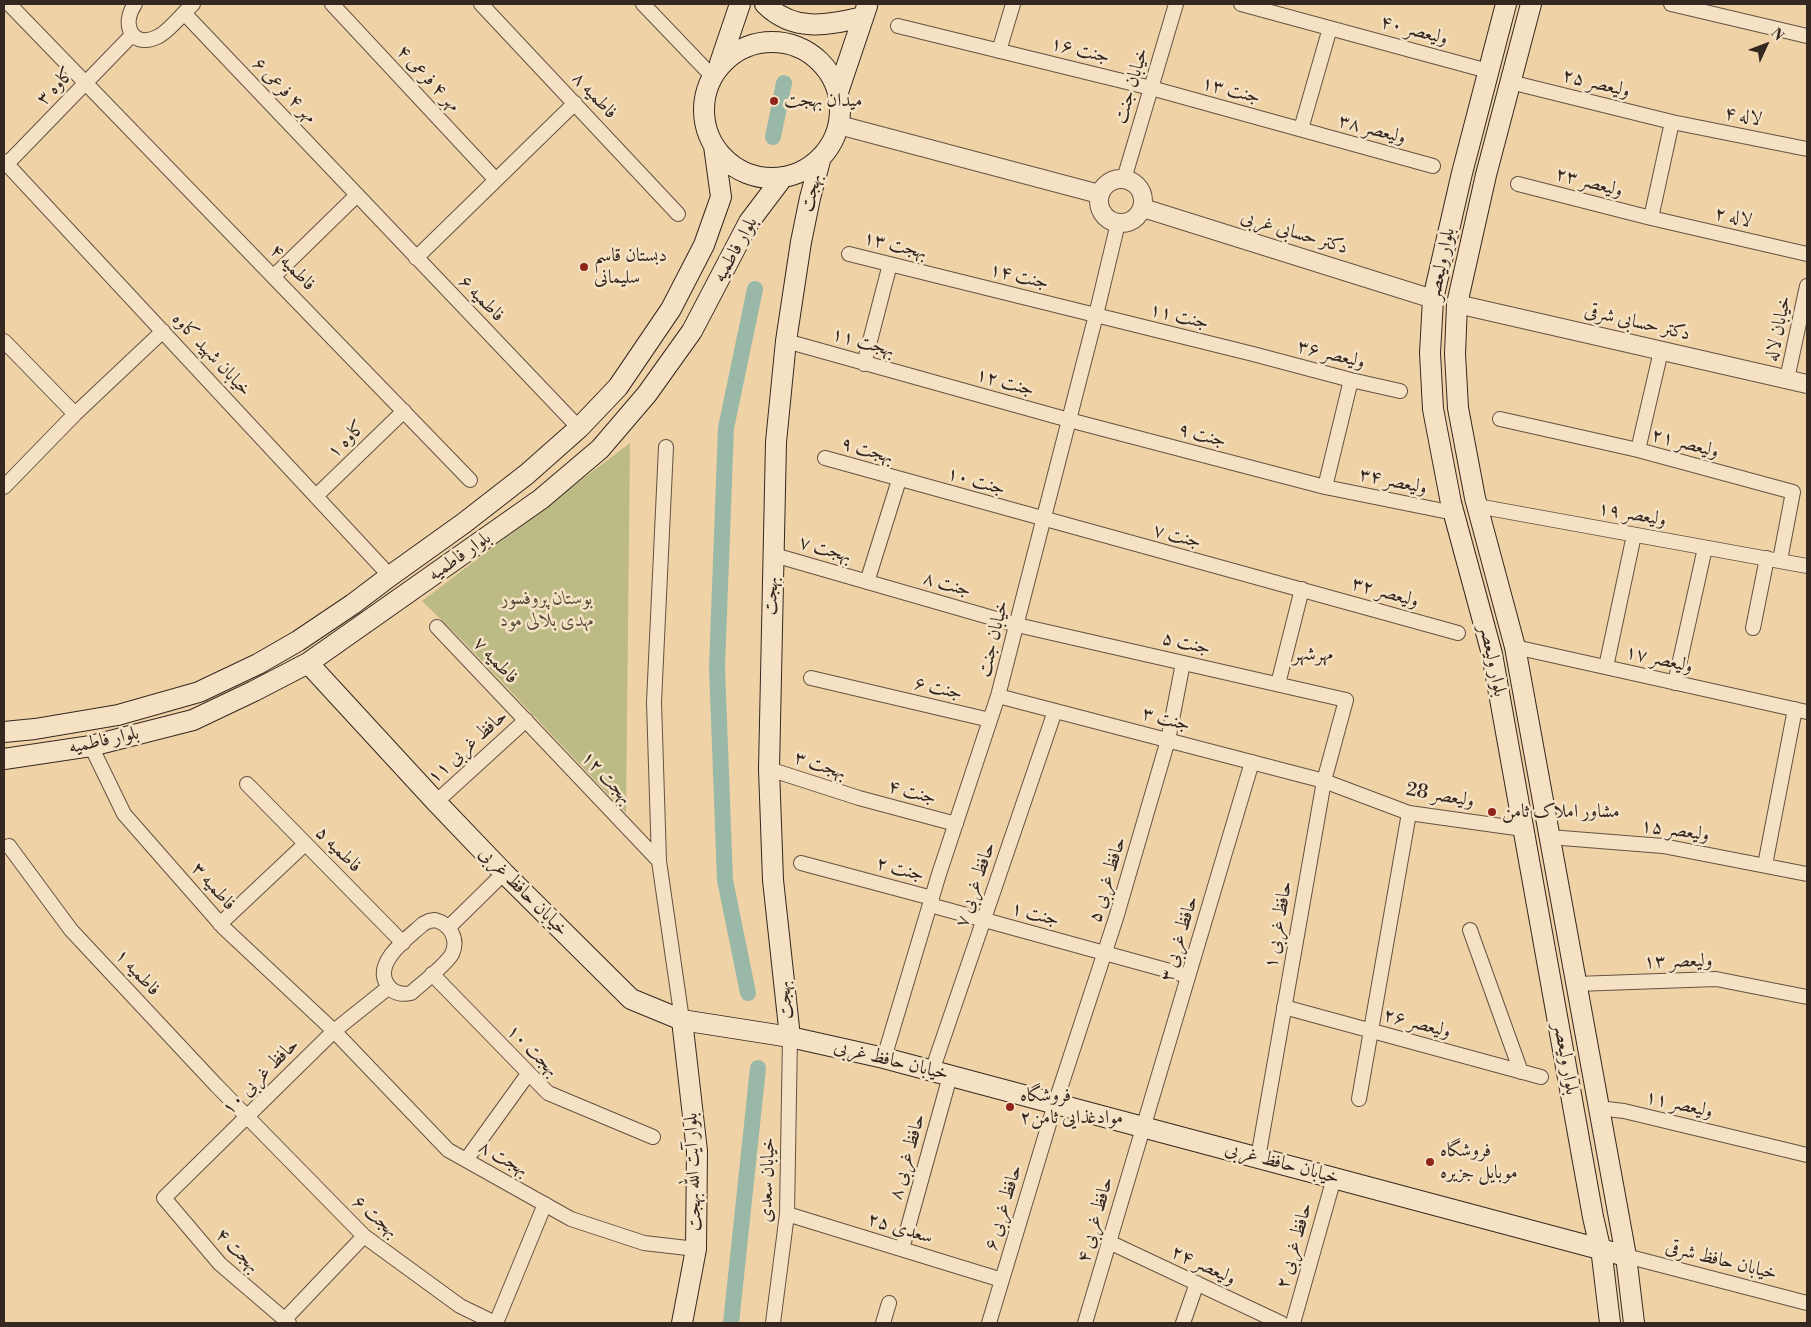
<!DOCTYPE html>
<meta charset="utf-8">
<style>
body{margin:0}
#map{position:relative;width:1811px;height:1327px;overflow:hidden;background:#efd2a6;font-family:"Libre Bodoni",serif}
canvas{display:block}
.frame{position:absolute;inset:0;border:5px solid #352820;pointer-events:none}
.north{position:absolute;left:1741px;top:20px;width:50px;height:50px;-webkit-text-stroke:4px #f5e2c5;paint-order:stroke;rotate:47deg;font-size:14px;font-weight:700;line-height:20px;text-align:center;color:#352820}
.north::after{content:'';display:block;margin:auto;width:18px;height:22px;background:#352820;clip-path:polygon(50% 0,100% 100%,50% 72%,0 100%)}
</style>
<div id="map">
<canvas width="1811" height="1327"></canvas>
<div class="frame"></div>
<div class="north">N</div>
</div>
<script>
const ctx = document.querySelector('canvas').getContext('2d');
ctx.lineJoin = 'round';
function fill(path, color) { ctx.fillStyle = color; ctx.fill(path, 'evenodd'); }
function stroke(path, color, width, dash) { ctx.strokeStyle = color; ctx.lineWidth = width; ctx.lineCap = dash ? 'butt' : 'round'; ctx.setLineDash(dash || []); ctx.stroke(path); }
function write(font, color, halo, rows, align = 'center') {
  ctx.font = font + ' "Libre Bodoni",Amiri,serif'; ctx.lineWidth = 5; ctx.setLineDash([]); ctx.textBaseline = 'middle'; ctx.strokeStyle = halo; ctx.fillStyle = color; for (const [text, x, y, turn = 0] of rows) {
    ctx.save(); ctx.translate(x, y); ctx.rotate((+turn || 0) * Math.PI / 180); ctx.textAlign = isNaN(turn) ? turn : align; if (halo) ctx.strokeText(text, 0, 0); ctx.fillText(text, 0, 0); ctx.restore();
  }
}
const green = new Path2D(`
 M 630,443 L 626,813 L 463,641 L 422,601 Z`);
const canal = new Path2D(`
 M 773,137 L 784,83
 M 748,993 L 725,880 L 717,667 L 726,428 L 755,289
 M 731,1323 L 758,1068`);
const minor = new Path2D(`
 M 9,4 L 470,480
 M 135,4 C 120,25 133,50 159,36 C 169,31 184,12 193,4
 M 332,4 L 496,180
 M 481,4 L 678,214
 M 643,4 L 712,76
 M 1241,4 L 1488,71
 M 1671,4 L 1807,36
 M 184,13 L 579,428
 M 898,26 L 1151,88 L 1433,166
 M 999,51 L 1013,4
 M 1510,82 L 1672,122 L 1807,149
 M 1301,129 L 1330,28
 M 4,161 L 390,576
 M 7,164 L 132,35
 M 1124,179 L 1176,4
 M 1518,184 L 1651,218 L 1807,254
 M 1651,218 L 1672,122
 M 849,254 L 1253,354 L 1351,380 L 1400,391
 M 416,258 L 575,103
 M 274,276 L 357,195
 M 4,341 L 75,414
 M 786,341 L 1069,420 L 1325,487 L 1454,513
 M 864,364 L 890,264
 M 1787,379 L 1807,286
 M 1500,419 L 1638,450 L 1793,492 L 1780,560
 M 666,447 L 654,702 L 659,861 L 682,1020
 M 1638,450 L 1661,351
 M 825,458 L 1458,633
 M 4,487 L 75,414 L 163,331
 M 1325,487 L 1351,380
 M 316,496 L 404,411
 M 1477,506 L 1807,566
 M 774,555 L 1017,625 L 1346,700 L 1324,781 L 1258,1158
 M 867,582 L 899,480
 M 437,627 L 659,861
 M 1753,628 L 1767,558
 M 1515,647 L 1807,712
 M 1606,667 L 1634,535
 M 811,678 L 990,720
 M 1675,683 L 1705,548
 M 1278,684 L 1302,589
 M 998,696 L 1324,781 L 1409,813 L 1523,829
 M 91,746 L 124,814 L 224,928 L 334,1031 L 448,1150 L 571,1219 L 644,1243 L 696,1249
 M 769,769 L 859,798 L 956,824
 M 247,784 L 403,943
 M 436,802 L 526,720
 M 1549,837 L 1663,846 L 1807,874
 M 9,846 L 71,930 L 216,1085 L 364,1236 L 460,1306 L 495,1323
 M 801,863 L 932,898
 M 1765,865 L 1795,709
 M 930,905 L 1188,976
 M 435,920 C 450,924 459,939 452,954 C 446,965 421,984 411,993 C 401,995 392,993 387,984 C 373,962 409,937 423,924 L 429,921 Z
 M 220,924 L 305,844
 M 449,927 L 504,873
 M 1470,930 L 1521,1072
 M 432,974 L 548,1093 L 653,1137
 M 1576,984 L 1716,979 L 1807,997
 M 1284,1007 L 1541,1077
 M 884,1058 L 939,874 L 998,696 L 1096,315 L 1118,223
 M 932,1071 L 1055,711
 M 1359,1099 L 1409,813
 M 1598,1108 L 1624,1111 L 1807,1155
 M 466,1160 L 528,1074
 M 787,1214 L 1002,1280
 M 1109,1242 L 1281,1323
 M 902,1249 L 950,1076
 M 1626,1256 L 1807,1303
 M 285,1319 L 364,1236
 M 289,1323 L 220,1264 L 164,1198 L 334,1031 L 389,987
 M 496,1323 L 545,1204
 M 773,1323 L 787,1214 L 790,1037
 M 883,1323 L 889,1303
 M 989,1323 L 1055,1104 L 1116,918 L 1168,740 L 1183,663
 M 1085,1323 L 1252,762
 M 1183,1323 L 1197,1283
 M 1293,1323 L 1334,1178`);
const tertiary = new Path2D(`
 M 839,125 L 1099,194
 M1099 201a22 22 0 1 1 44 0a22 22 0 1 1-44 0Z
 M 1143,208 L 1433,299
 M 1457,304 L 1807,384`);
const secondary = new Path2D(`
 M 765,4 C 794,33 827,25 863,17
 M 1506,4 L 1462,173 L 1433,299 L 1430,353 L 1433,409 L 1451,503 L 1492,654 L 1593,1217 L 1602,1256 L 1610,1323
 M 1531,4 L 1486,175 L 1457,304 L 1455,354 L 1458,408 L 1475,498 L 1515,647 L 1626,1256 L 1634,1323
 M704 110a68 68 0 1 1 136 0a68 68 0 1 1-136 0Z
 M 720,63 L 740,4
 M 838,92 L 867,6
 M 308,663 L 436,802 L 504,873 L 631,999 L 682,1020 L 790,1037 L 884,1058 L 1626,1256
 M 4,732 L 35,729 L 118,715 L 199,692 L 258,664 L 298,641 L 353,604 L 390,576 L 464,523 L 527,474 L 579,428 L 618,387 L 671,309 L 704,245 L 721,197 L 714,146
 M 4,759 L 91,746 L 193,720 L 254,691 L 308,663 L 541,499 L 600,449 L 647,394 L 692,331 L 749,222 L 783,177
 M 790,1037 L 773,880 L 769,769 L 776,442 L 786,341 L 801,242 L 810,198 L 821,157
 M 682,1323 L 696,1249 L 697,1151 L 682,1020`);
const markers = [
 [774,101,5,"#8f2418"],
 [584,267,5,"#8f2418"],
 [1492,812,5,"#8f2418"],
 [1010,1107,5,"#8f2418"],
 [1430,1162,5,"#8f2418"]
];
const streetNames = [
 ["ولیعصر ۴۰",1414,31,15],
 ["جنت ۱۶",1080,51,14],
 ["مهر ۴ فرعی ۴",428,79,47],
 ["ولیعصر ۲۵",1596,84,14],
 ["خیابان جنت",1132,86,-73],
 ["کاوه ۳",56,87,-46],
 ["مهر ۴ فرعی ۶",284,91,46],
 ["جنت ۱۳",1231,91,15],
 ["فاطمیه ۸",594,96,47],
 ["لاله ۴",1743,117,11],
 ["ولیعصر ۳۸",1372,130,15],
 ["ولیعصر ۲۳",1589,183,15],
 ["بهجت",812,193,-76],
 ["لاله ۲",1733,218,13],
 ["دکتر حسابی غربی",1294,233,17],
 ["بهجت ۱۳",895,246,14],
 ["بلوار فاطمیه",736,250,-61],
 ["بلوار ولیعصر",1442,264,-78],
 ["فاطمیه ۴",292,268,46],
 ["جنت ۱۴",1019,277,14],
 ["فاطمیه ۶",481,299,46],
 ["جنت ۱۱",1179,317,14],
 ["دکتر حسابی شرقی",1637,323,13],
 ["خیابان لاله",1779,329,-78],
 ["بهجت ۱۱",863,343,16],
 ["خیابان شهید کاوه",211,355,47],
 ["ولیعصر ۳۶",1331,355,14],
 ["جنت ۱۲",1005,383,16],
 ["جنت ۹",1202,436,15],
 ["کاوه ۱",347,440,-44],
 ["ولیعصر ۲۱",1685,444,15],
 ["بهجت ۹",867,451,16],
 ["جنت ۱۰",976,482,16],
 ["ولیعصر ۳۴",1393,482,12],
 ["ولیعصر ۱۹",1632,515,10],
 ["جنت ۷",1177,537,15],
 ["بهجت ۷",825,550,16],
 ["بلوار فاطمیه",460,557,-35],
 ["جنت ۸",947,585,16],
 ["ولیعصر ۳۲",1385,593,16],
 ["بهجت",772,596,-88],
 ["خیابان جنت",994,639,-76],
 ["جنت ۵",1186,644,13],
 ["ولیعصر ۱۷",1659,660,13],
 ["فاطمیه ۷",495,661,47],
 ["بلوار ولیعصر",1492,661,78],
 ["جنت ۶",938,689,13],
 ["جنت ۳",1166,720,15],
 ["بلوار فاطمیه",104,741,-12],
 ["حافظ غربی ۱۱",468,747,-42],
 ["بهجت ۳",820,766,18],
 ["بهجت ۱۲",606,778,47],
 ["جنت ۴",912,793,15],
 ["ولیعصر 28",1440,796,10],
 ["ولیعصر ۱۵",1675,831,8],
 ["فاطمیه ۵",338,850,45],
 ["جنت ۲",900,870,15],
 ["حافظ غربی ۵",1108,880,-73],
 ["حافظ غربی ۷",976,885,-71],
 ["فاطمیه ۳",213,887,49],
 ["خیابان حافظ غربی",523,892,45],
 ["جنت ۱",1035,915,15],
 ["حافظ غربی ۱",1279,925,-80],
 ["حافظ غربی ۳",1180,939,-73],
 ["ولیعصر ۱۳",1678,962,-1],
 ["فاطمیه ۱",137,973,47],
 ["بهجت",786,1000,-96],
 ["ولیعصر ۲۶",1417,1024,15],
 ["بهجت ۱۰",532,1051,45],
 ["بلوار ولیعصر",1565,1059,80],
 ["خیابان حافظ غربی",891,1061,14],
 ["حافظ غربی ۱۰",261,1077,-45],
 ["ولیعصر ۱۱",1679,1105,13],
 ["حافظ غربی ۸",908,1157,-74],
 ["بهجت ۸",503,1159,29],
 ["خیابان حافظ غربی",1282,1164,15],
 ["بلوار آیت الله بهجت",694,1172,-92],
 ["خیابان سعدی",768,1180,-88],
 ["حافظ غربی ۶",1004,1208,-73],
 ["بهجت ۶",375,1217,41],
 ["حافظ غربی ۴",1096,1220,-74],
 ["سعدی ۲۵",900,1229,17],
 ["حافظ غربی ۲",1295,1246,-74],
 ["بهجت ۴",237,1251,45],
 ["خیابان حافظ شرقی",1721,1261,14],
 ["ولیعصر ۲۴",1203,1266,25]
];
const poiNames = [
 ["میدان بهجت",784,101],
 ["دبستان قاسم",594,256],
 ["سلیمانی",594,278],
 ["مشاور املاک ثامن",1502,812],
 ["فروشگاه",1020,1096],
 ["موادغذایی ثامن۲",1020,1118],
 ["فروشگاه",1440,1151],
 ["موبایل جزیره",1440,1173]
];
const parkNames = [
 ["بوستان پروفسور",547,599],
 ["مهدی بلالی مود",547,621]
];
const neighbourhoodNames = [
 ["مهرشهر",1313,655]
];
fill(green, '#bcbb85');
stroke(canal, '#9ab8a7', 16);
stroke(minor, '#645242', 16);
stroke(tertiary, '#645242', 20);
stroke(secondary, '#352820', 22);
stroke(minor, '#f5e2c5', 14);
stroke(tertiary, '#f5e2c5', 18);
stroke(secondary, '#f5e2c5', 20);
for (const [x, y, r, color] of markers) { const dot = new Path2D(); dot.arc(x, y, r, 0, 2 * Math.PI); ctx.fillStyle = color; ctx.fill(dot); stroke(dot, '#f5e2c5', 2); }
write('19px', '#352820', '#f5e2c5', streetNames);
write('19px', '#352820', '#f5e2c5', poiNames, 'left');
write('italic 19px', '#574d39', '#f5e2c5', parkNames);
write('20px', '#352820', '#f5e2c5', neighbourhoodNames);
</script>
